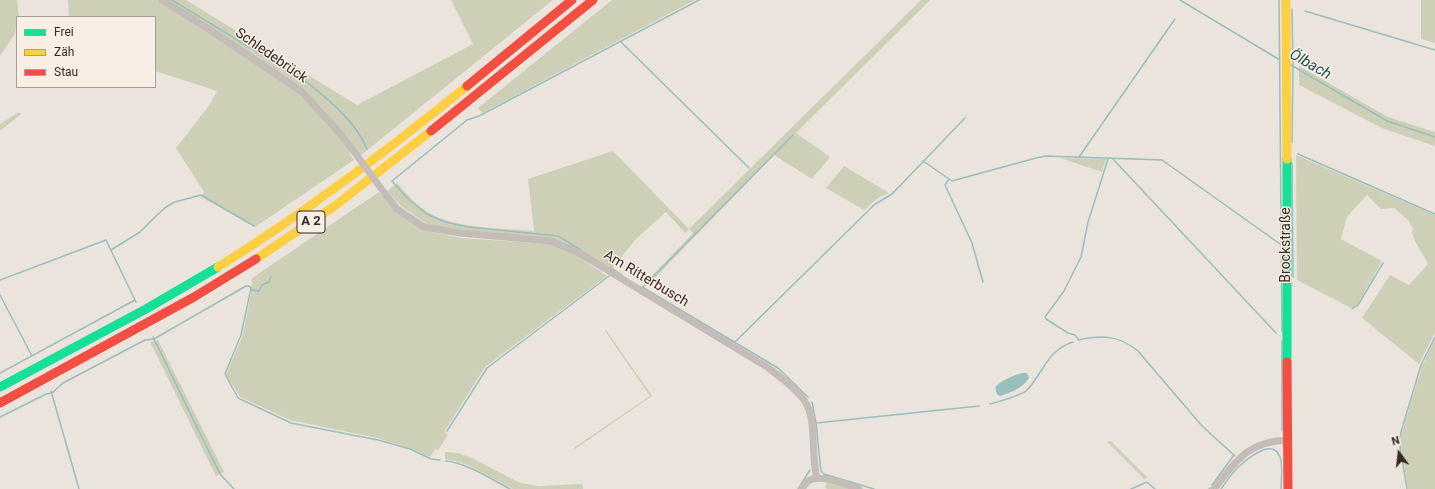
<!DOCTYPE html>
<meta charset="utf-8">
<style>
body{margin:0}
#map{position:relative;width:1435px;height:489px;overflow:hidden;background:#ebe4dd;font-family:Roboto,sans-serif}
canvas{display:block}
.legend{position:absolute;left:16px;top:16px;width:140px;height:72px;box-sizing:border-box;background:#f9eee3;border:1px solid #aa9f97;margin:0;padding:5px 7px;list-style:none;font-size:12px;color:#342925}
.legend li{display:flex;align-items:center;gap:8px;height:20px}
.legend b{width:20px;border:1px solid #aa9f97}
.north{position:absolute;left:1379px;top:433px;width:40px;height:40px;-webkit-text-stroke:3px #f9eee3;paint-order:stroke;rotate:345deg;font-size:11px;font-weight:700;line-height:16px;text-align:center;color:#342925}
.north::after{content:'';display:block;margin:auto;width:14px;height:18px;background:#342925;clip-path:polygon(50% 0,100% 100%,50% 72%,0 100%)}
</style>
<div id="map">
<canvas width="1435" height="489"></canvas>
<ul class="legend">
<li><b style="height:5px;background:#16e098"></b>Frei</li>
<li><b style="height:5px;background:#ffcf43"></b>Zäh</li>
<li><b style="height:5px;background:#f24e42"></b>Stau</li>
</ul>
<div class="north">N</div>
</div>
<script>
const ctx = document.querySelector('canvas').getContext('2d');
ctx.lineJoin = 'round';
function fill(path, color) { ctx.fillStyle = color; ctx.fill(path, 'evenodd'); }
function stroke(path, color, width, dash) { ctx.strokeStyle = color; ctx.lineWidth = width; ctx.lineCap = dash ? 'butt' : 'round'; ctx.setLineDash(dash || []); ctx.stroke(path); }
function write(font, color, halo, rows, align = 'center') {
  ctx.font = font + ' Roboto,sans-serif'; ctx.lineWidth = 3; ctx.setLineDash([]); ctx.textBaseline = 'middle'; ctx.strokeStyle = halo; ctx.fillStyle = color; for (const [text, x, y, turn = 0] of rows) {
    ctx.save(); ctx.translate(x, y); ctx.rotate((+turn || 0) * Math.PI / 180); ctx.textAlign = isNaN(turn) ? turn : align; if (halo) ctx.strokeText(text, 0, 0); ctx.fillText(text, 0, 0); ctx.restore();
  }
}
const green = new Path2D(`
 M 0,0 L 17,0 L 19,15 L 18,17 L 17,17 L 15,34 L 0,56 Z
 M 68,0 L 186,0 L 357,105 L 473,44 L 451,0 L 553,0 L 360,156 L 354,148 L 349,152 L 354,160 L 255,227 L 201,197 L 204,192 L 176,148 L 208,107 L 217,91 L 155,71 L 155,17 L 69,17 Z
 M 612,0 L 695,0 L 482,113 L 478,108 Z
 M 921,0 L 930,0 L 796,133 L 830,157 L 812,179 L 774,155 L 648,285 L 645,283 L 693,233 L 689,229 L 685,233 L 666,212 L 636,239 L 611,270 L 555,239 L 461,231 L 427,224 L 401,206 L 387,191 L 397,183 C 407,194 416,205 429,213 C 458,229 501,228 534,231 L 528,179 L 613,151 L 689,229 Z
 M 1421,0 L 1435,0 L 1435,43 L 1421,39 Z
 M 1299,66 L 1388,117 L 1435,132 L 1435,146 L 1384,129 L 1299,85 Z
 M 19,112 L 21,114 L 0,131 L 0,124 Z
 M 1296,155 L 1435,215 L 1435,333 L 1419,364 L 1362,318 L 1390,275 L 1409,285 L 1428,264 L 1415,241 L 1412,233 L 1413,229 L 1408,220 L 1394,208 L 1381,209 L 1367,195 L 1347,217 L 1341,239 L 1382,261 L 1357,305 L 1354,308 L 1351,308 L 1297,280 Z
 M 1060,158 L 1106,159 L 1102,172 Z
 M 844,166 L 889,193 L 879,197 L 864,210 L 826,188 Z
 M 379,192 L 395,211 L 424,230 L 461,238 L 550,244 L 580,257 L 607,276 L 485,367 L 444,432 L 448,435 L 438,450 L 435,449 L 430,457 L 412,449 L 377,438 L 290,420 L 240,397 L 226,375 L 243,335 L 251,293 L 252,278 Z
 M 606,330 L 652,396 L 575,449 L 575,447 L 650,396 L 605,331 Z
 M 1435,339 L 1435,489 L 1408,489 L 1400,440 L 1402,432 L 1422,366 Z
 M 158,340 L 224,472 L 216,476 L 150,342 Z
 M 1111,441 L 1148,478 L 1144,479 L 1107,442 Z
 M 445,452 L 458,453 L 474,459 L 520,483 L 539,486 L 582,484 L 583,489 L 513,489 L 468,465 L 455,461 L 445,459 Z
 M 827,482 L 849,489 L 827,489 L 825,487 Z`);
const water = new Path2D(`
 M 1022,373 L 1027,373 L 1029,378 C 1023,388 1010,393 1000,396 L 997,394 L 995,387 C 1003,380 1011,376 1022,373 Z`);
const stream = new Path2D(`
 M 172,0 L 308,83 C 330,101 356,122 367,149
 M 1180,0 L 1280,60
 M 1279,0 L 1282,331
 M 1292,9 L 1293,66 L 1292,142
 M 1305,11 L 1435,50
 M 621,42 L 749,168
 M 1291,65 L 1387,121 L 1435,137
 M 1298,154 L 1435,214
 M 1079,157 L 1175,19
 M 1113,159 L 1276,333
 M 923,161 L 952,181 L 1036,158 L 1046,156 L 1162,160 L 1280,244
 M 1292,163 L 1293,277
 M 949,179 L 945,185 L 972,243 L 983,282
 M 111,250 L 140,232 L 156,216 L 166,207 L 175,202 L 201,195 L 254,226
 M 581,250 L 558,236 L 468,227 L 445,222 L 427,214 L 409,200 L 392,181 L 467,120 L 479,116 L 699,0
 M 610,267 L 622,275
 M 0,280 L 106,240 L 136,302
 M 642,287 L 778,368 L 808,397
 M 643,287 L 793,135
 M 251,288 L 241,335 L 225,374 L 238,398 L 291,423 L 378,440 L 410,449 L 431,459 L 440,460
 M 0,295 L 32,356
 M 1352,309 L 1358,305 L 1383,263
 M 153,337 L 220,474 L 234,489
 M 1078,340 C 1101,335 1119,335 1138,351 L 1202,426 L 1235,456
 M 1079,340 L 1075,335 L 1068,333 L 1046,319 L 1045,317 L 1064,291 L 1081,257 L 1088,222 L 1108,159
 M 1282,341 L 1282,430
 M 735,342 L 874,205 L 892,194 L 965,118
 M 0,373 L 135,300
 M 51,391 L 79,489
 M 812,402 L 816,423 L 821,471 L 824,474 L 874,489
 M 990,404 C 998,402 1021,395 1026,391 C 1043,374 1047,350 1073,342
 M 0,417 L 46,394 L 52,393 L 63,383 L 145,340 L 154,339 L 246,286 L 249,286 L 252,290 L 259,291 L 262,285 L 269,282 L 271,277
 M 816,423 L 979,406
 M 447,431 L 487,368 L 609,276
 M 446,461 C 467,463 491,479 510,489
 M 1212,485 L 1234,455
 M 798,489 L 810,470
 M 1131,489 L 1147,482 L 1155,489
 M 1209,489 L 1210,488
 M 1221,489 C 1227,480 1234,470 1243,463 C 1251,456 1272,440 1279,455 C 1284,464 1281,479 1281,489
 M 1407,489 L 1399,440 L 1401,432 L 1421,365 L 1435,337`);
const street = new Path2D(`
 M 162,0 L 207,28 L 301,91 L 337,130 L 352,149
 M 386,195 L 397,209 L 424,227 L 460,233 L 551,241 L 581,254 L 767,367 C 779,376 801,392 807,405 C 816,422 811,457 817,478
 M 802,489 C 804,485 806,482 810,480 C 822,474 847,485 859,489
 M 1214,489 C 1237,460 1247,442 1287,440`);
const fast = new Path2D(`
 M 1287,159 L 1287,362
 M 0,387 L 146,309 L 218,267`);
const slow = new Path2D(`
 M 1286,0 L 1287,159
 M 256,259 L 336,205 L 431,131
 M 218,267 C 305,213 387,151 467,86`);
const jam = new Path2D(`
 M 467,86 L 572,0
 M 431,131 L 593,0
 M 1287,362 L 1288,489
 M 0,403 L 194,297 L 256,259`);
const streetBridge = new Path2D(`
 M 352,149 L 386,195`);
const shields = [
 [311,222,28]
];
const shieldNames = [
 ["A 2",311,222]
];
const streetNames = [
 ["Schledebrück",271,56,35],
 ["Brockstraße",1286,245,-90],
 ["Am Ritterbusch",646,279,31]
];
const waterNames = [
 ["Ölbach",1310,65,30]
];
fill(green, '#cdd0b6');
fill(water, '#98bebd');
stroke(stream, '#98bebd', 1.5);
stroke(street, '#c4bcb6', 7);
stroke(fast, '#16e098', 9);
stroke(slow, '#ffcf43', 9);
stroke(jam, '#f24e42', 9);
stroke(streetBridge, '#c4bcb6', 7);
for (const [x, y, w] of shields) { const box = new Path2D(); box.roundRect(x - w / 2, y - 11, w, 22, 3); ctx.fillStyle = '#f9eee3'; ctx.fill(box); stroke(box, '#342925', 1); }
write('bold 13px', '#342925', null, shieldNames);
write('14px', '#342925', '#f9eee3', streetNames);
write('italic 15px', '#1a5456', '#f9eee3', waterNames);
</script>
